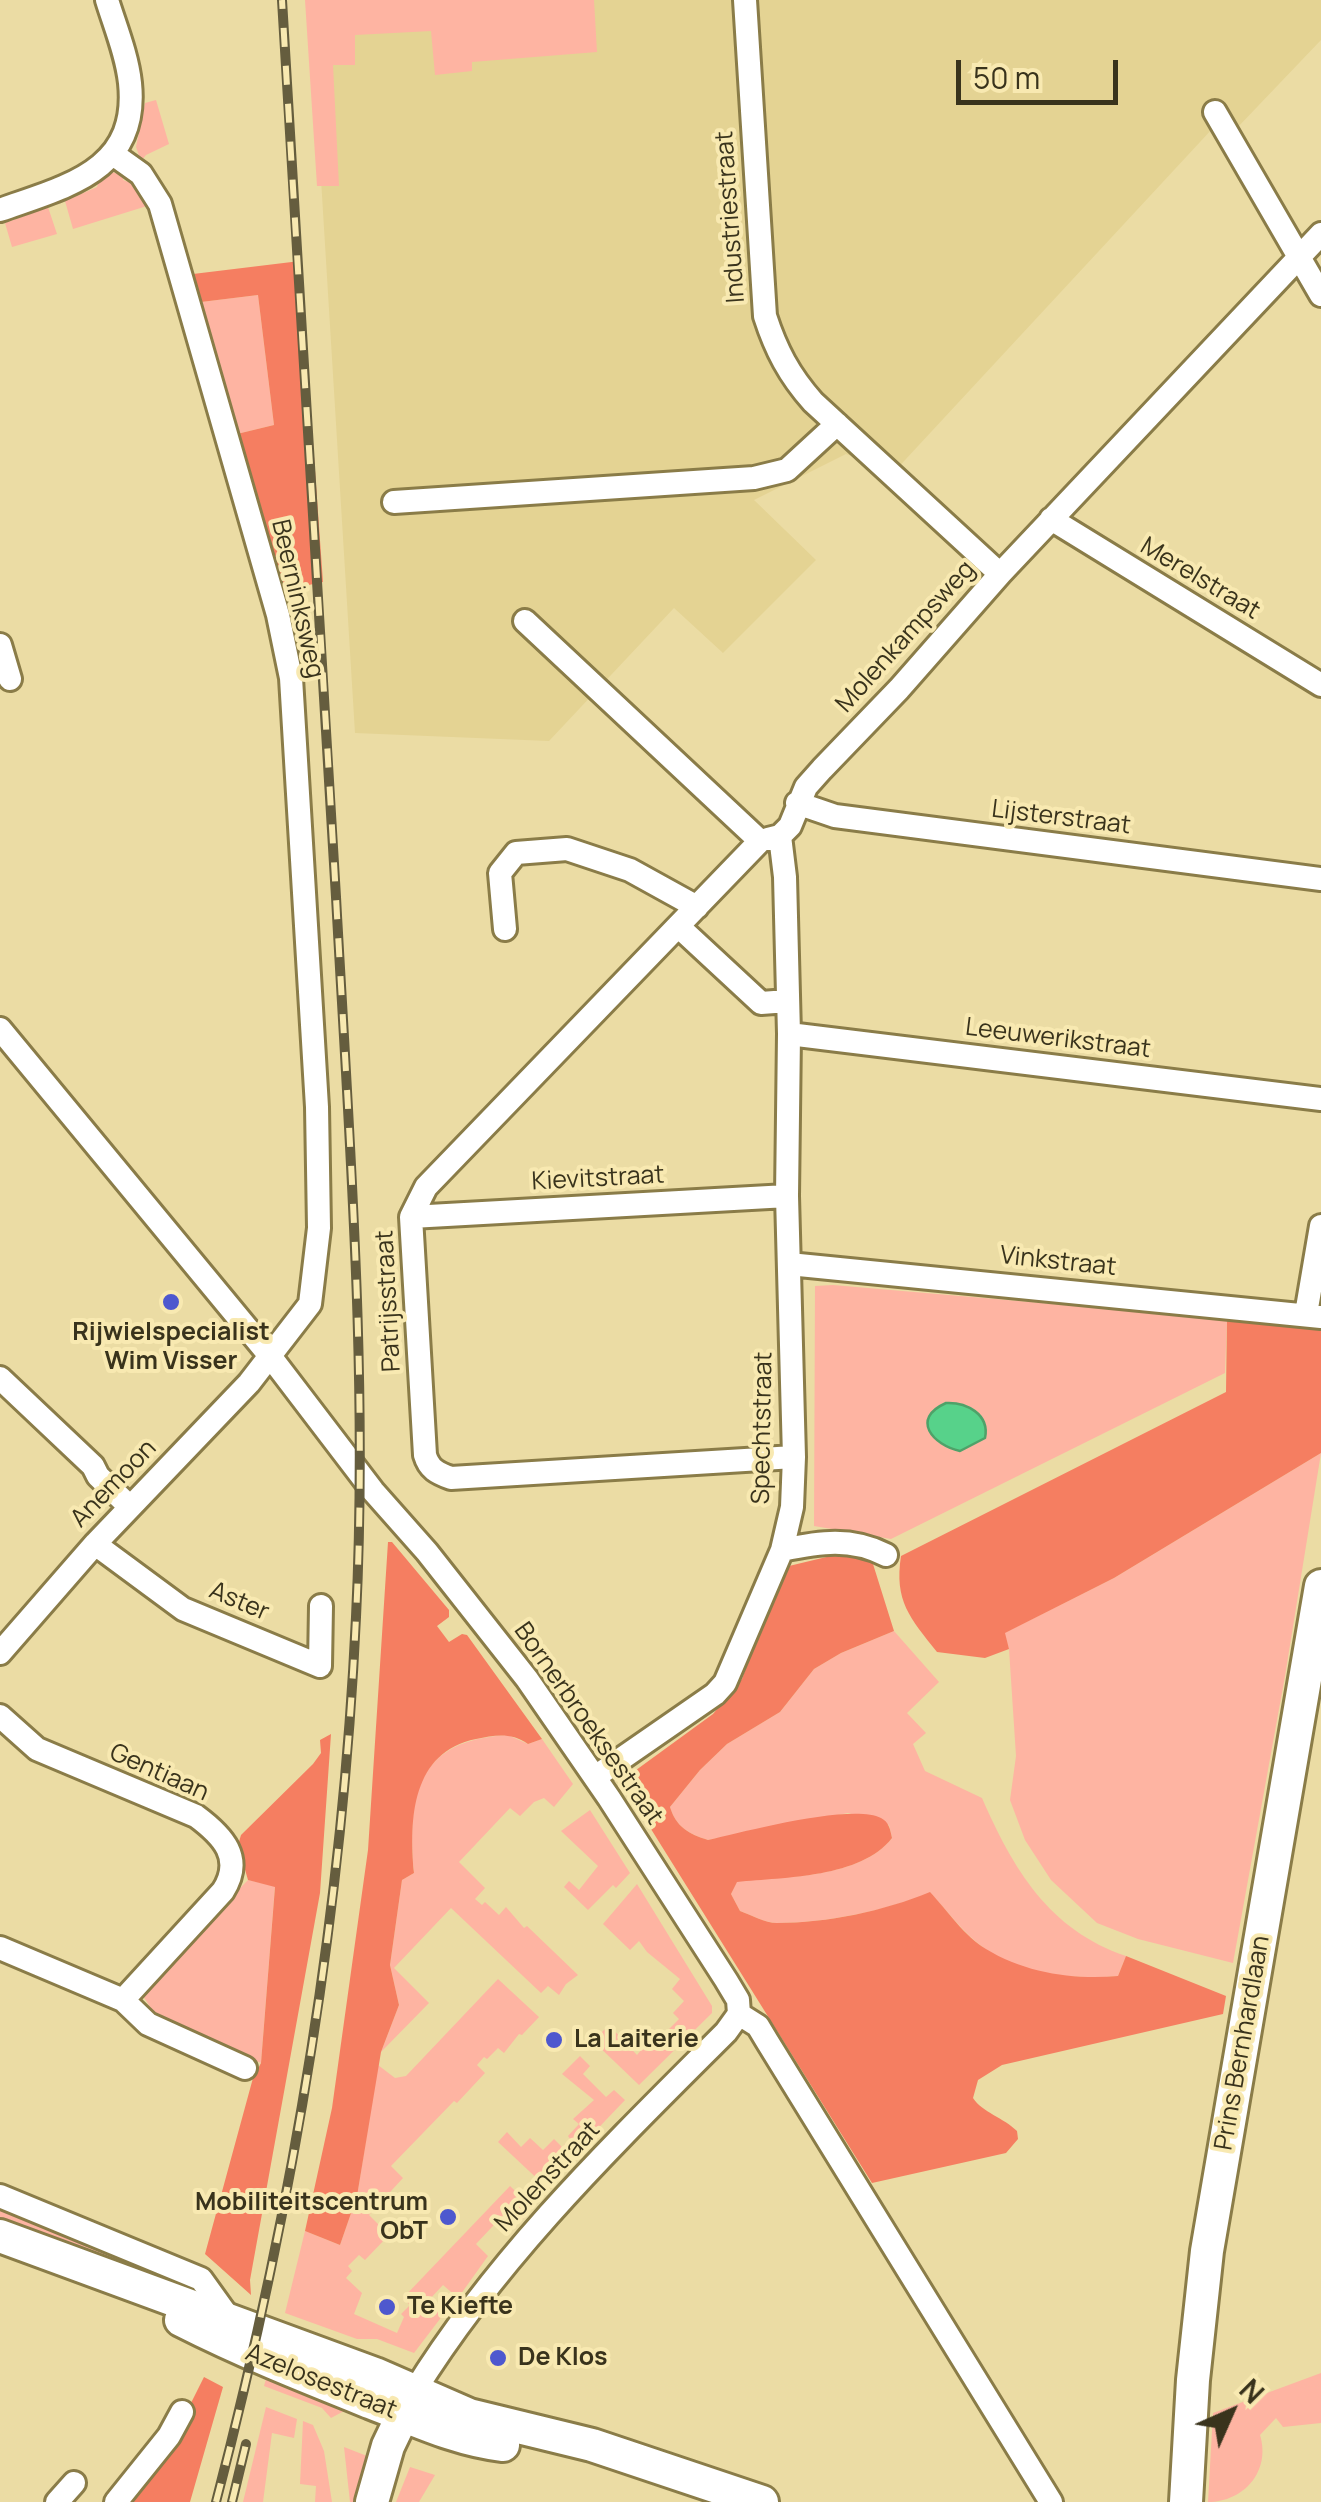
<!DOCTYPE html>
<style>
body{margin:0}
#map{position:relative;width:1321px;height:2502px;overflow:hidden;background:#ebdca4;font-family:Manrope,sans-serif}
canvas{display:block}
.north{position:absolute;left:1181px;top:2362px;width:100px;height:100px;-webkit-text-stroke:8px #f8e9b1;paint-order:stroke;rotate:45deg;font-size:28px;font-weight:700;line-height:40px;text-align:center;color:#39331c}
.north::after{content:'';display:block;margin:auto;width:35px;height:45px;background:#39331c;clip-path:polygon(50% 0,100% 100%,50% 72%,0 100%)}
.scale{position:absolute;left:956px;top:60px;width:162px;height:45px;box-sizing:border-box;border:5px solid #39331c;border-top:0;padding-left:12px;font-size:30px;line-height:35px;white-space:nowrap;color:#39331c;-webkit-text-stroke:8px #f8e9b1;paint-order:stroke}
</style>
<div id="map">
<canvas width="1321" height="2502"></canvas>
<div class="north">N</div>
<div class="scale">50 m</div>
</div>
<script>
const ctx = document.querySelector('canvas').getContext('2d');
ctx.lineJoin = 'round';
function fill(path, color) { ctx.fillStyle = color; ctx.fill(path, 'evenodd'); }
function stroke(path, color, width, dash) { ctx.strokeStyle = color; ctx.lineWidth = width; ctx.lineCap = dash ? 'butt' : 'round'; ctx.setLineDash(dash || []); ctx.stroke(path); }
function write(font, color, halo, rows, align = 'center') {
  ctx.font = font + ' Manrope,sans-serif'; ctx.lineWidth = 8; ctx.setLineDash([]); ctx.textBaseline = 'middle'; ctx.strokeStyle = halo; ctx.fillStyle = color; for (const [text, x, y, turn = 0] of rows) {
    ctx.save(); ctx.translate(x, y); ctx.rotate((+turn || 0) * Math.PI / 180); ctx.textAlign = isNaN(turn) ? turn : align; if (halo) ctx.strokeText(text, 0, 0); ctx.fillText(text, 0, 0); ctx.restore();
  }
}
const built = new Path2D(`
 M 310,0 L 1321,0 L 1321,40 L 1237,128 L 1213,128 L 893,473 L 846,454 L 754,500 L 816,560 L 723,653 L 674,608 L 549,741 L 355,733 Z`);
const green = new Path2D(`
 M 305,0 L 594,0 L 597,52 L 472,62 L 472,71 L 435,75 L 431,31 L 355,35 L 355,65 L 333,65 L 339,186 L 317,186 Z
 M 156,100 L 169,144 L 146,155 L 141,161 L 136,147 L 145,103 Z
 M 107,171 L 123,175 L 123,180 L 134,184 L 147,206 L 73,229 L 65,201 L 97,187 L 100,177 Z
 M 48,207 L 57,234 L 12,247 L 5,223 Z
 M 258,295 L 274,425 L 237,434 L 201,302 Z
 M 833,1285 L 1227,1319 L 1225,1373 L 891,1539 L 814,1526 L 815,1286 Z
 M 1321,1453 L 1285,1676 L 1233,1963 L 1138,1939 L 1097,1923 L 1051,1880 L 1025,1840 L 1010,1800 L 1016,1756 L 1009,1649 L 1004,1633 L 1114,1578 Z
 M 894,1631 L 939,1682 L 907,1713 L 926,1733 L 913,1744 L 925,1771 L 982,1798 C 1013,1869 1049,1930 1126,1956 L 1118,1976 C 1075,1980 1021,1975 984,1948 C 964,1934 947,1910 930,1893 C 883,1911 827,1923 777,1923 C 765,1923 751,1915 740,1911 L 731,1894 L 737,1881 C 784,1877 861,1878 892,1838 L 889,1825 L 848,1813 L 708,1840 C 689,1834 676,1827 670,1807 L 700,1770 L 727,1744 L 780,1712 L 814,1669 L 841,1653 Z
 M 508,1735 L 528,1744 L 542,1739 L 573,1784 L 554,1807 L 544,1798 L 534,1802 L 520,1816 L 510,1808 L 459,1862 L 485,1888 L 475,1899 L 482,1905 L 485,1902 L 499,1915 L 506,1907 L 524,1928 L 527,1926 L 578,1975 L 566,1984 L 559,1995 L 548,1986 L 541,1993 L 451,1908 L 394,1968 L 429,2003 L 381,2052 L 399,2005 L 390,1965 L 402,1880 L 414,1873 C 407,1792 418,1740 508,1735 Z
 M 590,1810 L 630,1873 L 616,1888 L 613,1885 L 588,1910 L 564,1887 L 569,1881 L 579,1890 L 598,1866 L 561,1831 Z
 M 248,1880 L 275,1886 L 261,2063 L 158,2019 L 143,1996 L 146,1984 Z
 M 637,1884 L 712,2006 L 712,2013 L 639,2085 L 593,2041 L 609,2025 L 637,2055 L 655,2033 L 664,2040 L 670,2033 L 668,2030 L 679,2019 L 673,2013 L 684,2001 L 672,1989 L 680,1979 L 647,1952 L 639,1941 L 630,1950 L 603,1924 Z
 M 498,1979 L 539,2017 L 522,2035 L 519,2034 L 504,2053 L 498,2048 L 487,2059 L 484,2057 L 477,2065 L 485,2073 L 457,2103 L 454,2101 L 391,2166 L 403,2178 L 369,2215 L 389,2235 L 365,2260 L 359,2255 L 348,2266 L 352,2271 L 346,2278 L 362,2293 L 354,2314 L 397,2333 L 404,2317 L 401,2314 L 410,2305 L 403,2298 L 510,2186 L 528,2203 L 529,2211 L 520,2222 L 507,2211 L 476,2244 L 488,2256 L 458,2298 L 443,2285 L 428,2301 L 443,2315 L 414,2353 L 377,2339 L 357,2339 L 285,2313 L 305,2231 L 340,2245 L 357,2196 L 378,2065 L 395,2078 L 406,2076 Z
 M 580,2056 L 590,2066 L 583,2074 L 606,2097 L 614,2090 L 625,2100 L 544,2185 L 498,2142 L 507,2132 L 521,2147 L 530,2138 L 543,2150 L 554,2139 L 562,2147 L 570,2139 L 568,2136 L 579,2124 L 573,2119 L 594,2100 L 562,2074 Z
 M 0,2204 L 108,2248 L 111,2256 L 149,2271 L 157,2267 L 187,2281 L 208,2302 L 0,2224 Z
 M 269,2368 L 346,2410 L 331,2418 L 322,2408 L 264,2386 Z
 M 1321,2373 L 1321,2423 L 1283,2427 L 1276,2418 L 1260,2435 C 1271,2471 1244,2502 1208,2502 L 1213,2413 Z
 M 266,2407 L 297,2419 L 294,2438 L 272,2433 L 263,2502 L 243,2502 Z
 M 303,2421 L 313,2425 L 324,2451 L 332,2502 L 315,2502 L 316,2486 L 300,2484 Z
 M 344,2447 L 367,2456 L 357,2502 L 350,2502 Z
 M 410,2467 L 435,2475 L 419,2502 L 396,2502 Z`);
const forest = new Path2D(`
 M 300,261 L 323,582 L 280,591 L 237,434 L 274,425 L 258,295 L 201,302 L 193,274 Z
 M 1227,1319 L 1321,1329 L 1321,1453 L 1114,1578 L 1005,1633 L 1009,1649 L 985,1658 L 937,1652 C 910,1618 894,1601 901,1556 L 1226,1392 Z
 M 388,1542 L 392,1542 L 449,1610 L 449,1617 L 437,1626 L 449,1642 L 462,1634 L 467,1635 L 542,1739 L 528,1744 C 511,1732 495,1735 476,1739 C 412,1752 409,1818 414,1873 L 402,1880 L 390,1965 L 399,2005 L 381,2052 L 357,2196 L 340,2245 L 305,2231 L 332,2108 L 368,1850 Z
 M 843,1553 L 861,1554 L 873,1564 L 894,1631 L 841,1653 L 814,1669 L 780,1712 L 727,1744 L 700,1770 L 670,1807 C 676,1827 689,1834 708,1840 C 743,1832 852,1803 881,1818 C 889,1822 890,1829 892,1838 C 861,1878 785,1877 737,1882 L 731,1894 L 740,1911 C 751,1915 765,1923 777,1923 C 827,1923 884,1911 930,1892 C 947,1910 965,1937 986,1949 C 1025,1973 1074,1980 1118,1976 L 1126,1956 L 1226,1996 L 1223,2014 L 1002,2065 L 978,2080 L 973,2098 C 982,2112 1004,2118 1017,2131 L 1018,2139 L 1006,2153 L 872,2183 L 621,1781 L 713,1714 L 742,1679 L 760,1628 L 789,1566 Z
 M 331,1734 L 320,1893 L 250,2280 L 251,2295 L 205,2254 L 253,2078 L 261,2063 L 275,1887 L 248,1880 L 238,1845 L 241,1835 L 313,1764 L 321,1753 L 320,1740 Z
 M 204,2377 L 223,2387 L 190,2502 L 126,2502 L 187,2411 Z`);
const water = new Path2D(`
 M 946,1403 C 966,1402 990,1414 985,1438 L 960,1451 C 933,1445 910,1419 946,1403 Z`);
const street = new Path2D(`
 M 745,0 L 765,316 C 776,350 789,375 813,402 L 1000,574
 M 1215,112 L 1321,295
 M 0,210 C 67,186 139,171 130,83 C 127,55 115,26 107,0
 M 394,502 L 754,478 L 787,470 L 837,424
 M 1051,519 L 1321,685
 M 525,621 L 760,841
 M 0,645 L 10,679
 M 797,803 L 835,816 L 1321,879
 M 768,839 L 780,836 L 790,826 L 806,787 L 822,769 L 899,689 L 1000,574 L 1321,234
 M 760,841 L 426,1187 L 411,1217 L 425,1455 C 429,1469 437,1473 451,1478 L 794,1457
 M 678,926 L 761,1003 L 788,1001
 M 505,929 L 500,873 L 516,853 L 567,849 L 630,870 L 697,907
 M 0,1029 L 270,1356 L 373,1491 L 427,1552 L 527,1679 L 609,1798 L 726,1980 L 738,2000 L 739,2014
 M 789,1034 L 1321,1099
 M 411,1217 L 787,1196
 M 789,1264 L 1321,1317
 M 1306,1314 L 1321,1226
 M 0,1378 L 93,1466 L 98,1476 L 130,1507
 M 95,1544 L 183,1609 L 320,1666 L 321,1606
 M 782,1550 C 820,1542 851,1537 886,1555
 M 0,1653 L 95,1544 L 249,1383 L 310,1304 L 319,1228 L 317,1107 L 291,678 L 278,615 L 160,204 L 141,174 L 113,154
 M 0,1716 L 37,1749 L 196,1816 C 223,1836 244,1858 223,1891 L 123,2000
 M 595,1777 L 715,1694 L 725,1683 L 782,1550 L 792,1507 L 794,1457 L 787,1196 L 789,1034 L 785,877 L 780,836
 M 0,1948 L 123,2000 L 148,2024 L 245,2068
 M 739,2014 L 758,2026 L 767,2041 L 1051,2502
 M 0,2196 L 201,2279 L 229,2318
 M 414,2392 C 498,2256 613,2145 726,2032 L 739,2014
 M 57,2502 L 74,2483
 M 116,2502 L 169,2436 L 182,2412`);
const secondary = new Path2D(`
 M 0,2236 L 375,2374 L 469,2415 L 592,2445 L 762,2502
 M 181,2320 C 244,2352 307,2377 372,2403 C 414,2419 457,2440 503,2445
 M 372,2502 L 388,2446 L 412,2396
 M 1186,2502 L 1193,2380 L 1207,2251 L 1321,1586`);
const rail = new Path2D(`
 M 216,2502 C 292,2211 342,1917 356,1617 C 368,1376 349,1137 336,897 C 319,598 299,299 282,0
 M 232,2502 L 246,2444`);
const markers = [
 [171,1302,10,"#4e58ce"],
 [554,2040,10,"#4e58ce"],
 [448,2217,10,"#4e58ce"],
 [387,2307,10,"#4e58ce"],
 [498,2358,10,"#4e58ce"]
];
const streetNames = [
 ["Industriestraat",731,217,-94],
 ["Merelstraat",1200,579,31],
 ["Beerninksweg",297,599,77],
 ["Molenkampsweg",906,637,-48],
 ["Lijsterstraat",1061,818,7],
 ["Leeuwerikstraat",1058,1039,7],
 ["Kievitstraat",598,1179,-3],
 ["Vinkstraat",1058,1262,6],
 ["Patrijsstraat",389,1301,-93],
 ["Spechtstraat",763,1428,-89],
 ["Anemoon",114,1484,-46],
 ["Aster",239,1602,23],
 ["Bornerbroeksestraat",588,1724,55],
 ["Gentiaan",159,1773,24],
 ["Prins Bernhardlaan",1243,2043,-80],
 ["Molenstraat",548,2177,-47],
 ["Azelosestraat",321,2382,22]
];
const poiNames = [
 ["Rijwielspecialist",171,1333,"center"],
 ["Wim Visser",171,1362,"center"],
 ["La Laiterie",574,2040],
 ["Mobiliteitscentrum",428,2203,"right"],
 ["ObT",428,2232,"right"],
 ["Te Kiefte",407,2307],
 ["De Klos",518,2358]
];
fill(built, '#e4d393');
fill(green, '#feb4a2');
fill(forest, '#f57e61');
fill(water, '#57d28a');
stroke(water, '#4ea269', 2.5);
stroke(street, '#8a7c48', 28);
stroke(secondary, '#8a7c48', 38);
stroke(street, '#fff', 22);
stroke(secondary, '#fff', 32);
stroke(rail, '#655d3e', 10);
stroke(rail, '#f8e9b1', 6, [19]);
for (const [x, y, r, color] of markers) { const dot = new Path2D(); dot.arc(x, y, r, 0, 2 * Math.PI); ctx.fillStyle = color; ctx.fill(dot); stroke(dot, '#f8e9b1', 4); }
write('25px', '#39331c', '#f8e9b1', streetNames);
write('bold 25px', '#39331c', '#f8e9b1', poiNames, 'left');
</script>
